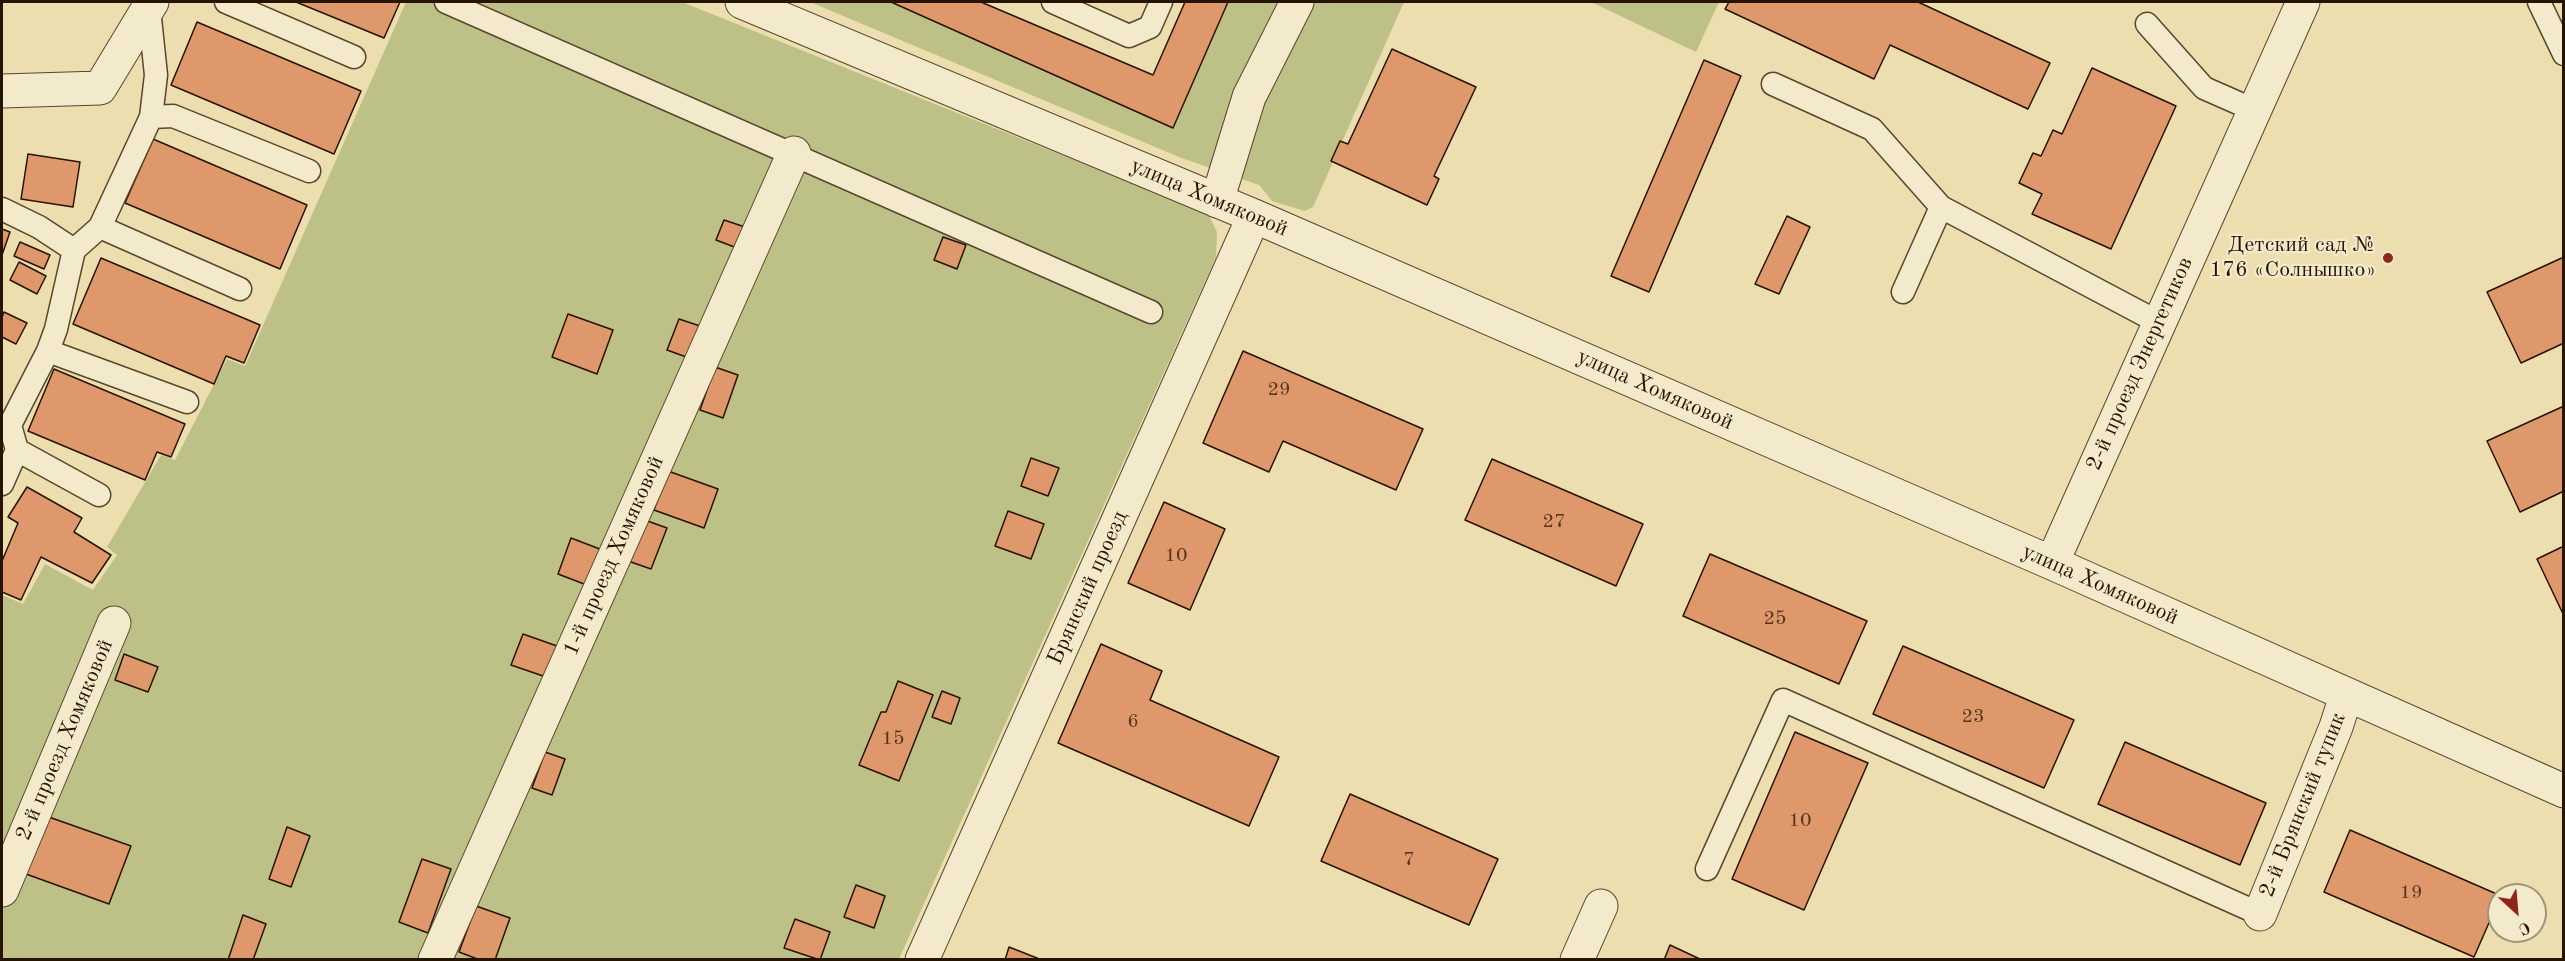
<!DOCTYPE html>
<meta charset="utf-8">
<style>
body{margin:0}
#map{position:relative;width:2565px;height:961px;overflow:hidden;background:#eddeaf;font-family:"Old Standard TT",serif}
canvas{display:block}
.frame{position:absolute;inset:0;border:3px solid #271400;pointer-events:none}
.north{position:absolute;left:2487px;top:883px;width:60px;height:60px;box-sizing:border-box;background:#f3eacb;border:2px solid #a1947a;border-radius:50%;rotate:154deg;font-size:16px;font-weight:700;line-height:24px;text-align:center;color:#271400}
.north::after{content:'';display:block;margin:auto;width:21px;height:27px;background:#8f2418;clip-path:polygon(50% 0,100% 100%,50% 72%,0 100%)}
</style>
<div id="map">
<canvas width="2565" height="961"></canvas>
<div class="frame"></div>
<div class="north">С</div>
</div>
<script>
const ctx = document.querySelector('canvas').getContext('2d');
ctx.lineJoin = 'round';
function fill(path, color) { ctx.fillStyle = color; ctx.fill(path, 'evenodd'); }
function stroke(path, color, width, dash) { ctx.strokeStyle = color; ctx.lineWidth = width; ctx.lineCap = dash ? 'butt' : 'round'; ctx.setLineDash(dash || []); ctx.stroke(path); }
function write(font, color, halo, rows, align = 'center') {
  ctx.font = font + ' "Old Standard TT",serif'; ctx.lineWidth = 4.5; ctx.setLineDash([]); ctx.textBaseline = 'middle'; ctx.strokeStyle = halo; ctx.fillStyle = color; for (const [text, x, y, turn = 0] of rows) {
    ctx.save(); ctx.translate(x, y); ctx.rotate((+turn || 0) * Math.PI / 180); ctx.textAlign = isNaN(turn) ? turn : align; if (halo) ctx.strokeText(text, 0, 0); ctx.fillText(text, 0, 0); ctx.restore();
  }
}
const green = new Path2D(`
 M 406,2 L 682,2 L 1208,214 L 1217,232 L 1216,257 L 899,959 L 2,959 L 2,595 L 23,604 L 45,564 L 93,590 L 117,555 L 107,547 L 161,455 L 175,460 L 227,359 L 245,366 Z
 M 810,2 L 891,2 L 1173,128 L 1228,2 L 1404,2 L 1313,207 L 1305,211 L 1272,201 L 1259,185 L 1179,157 Z
 M 1591,2 L 1719,2 L 1696,52 Z`);
const building = new Path2D(`
 M 296,2 L 400,2 L 384,38 Z
 M 891,2 L 981,2 L 1153,75 L 1185,2 L 1228,2 L 1173,128 Z
 M 1729,2 L 1918,2 L 2050,63 L 2028,109 L 1890,45 L 1874,79 L 1725,9 Z
 M 197,22 L 361,91 L 334,154 L 171,85 Z
 M 1392,49 L 1476,87 L 1434,176 L 1439,179 L 1427,205 L 1331,161 L 1340,141 L 1348,144 Z
 M 1704,60 L 1741,76 L 1649,292 L 1611,276 Z
 M 2092,68 L 2176,106 L 2111,249 L 2032,214 L 2042,194 L 2019,183 L 2033,153 L 2041,156 L 2053,130 L 2062,134 Z
 M 153,139 L 307,205 L 280,269 L 125,203 Z
 M 28,154 L 80,162 L 73,207 L 21,199 Z
 M 1787,216 L 1810,227 L 1779,294 L 1755,284 Z
 M 724,220 L 745,227 L 737,248 L 716,240 Z
 M 2,229 L 10,232 L 2,255 Z
 M 943,237 L 966,245 L 957,269 L 934,260 Z
 M 20,242 L 50,255 L 44,269 L 14,256 Z
 M 2564,257 L 2564,343 L 2521,363 L 2487,292 Z
 M 101,258 L 260,325 L 244,363 L 226,356 L 214,384 L 73,324 Z
 M 19,262 L 46,276 L 37,294 L 10,280 Z
 M 4,312 L 27,323 L 16,344 L 2,337 L 2,317 Z
 M 568,314 L 613,330 L 597,374 L 552,357 Z
 M 679,319 L 700,326 L 689,358 L 667,350 Z
 M 1243,351 L 1423,429 L 1396,490 L 1283,441 L 1269,472 L 1203,443 Z
 M 715,367 L 738,375 L 723,418 L 700,410 Z
 M 54,369 L 185,424 L 171,457 L 157,452 L 145,480 L 28,431 Z
 M 2564,406 L 2564,491 L 2520,512 L 2487,441 Z
 M 1031,458 L 1059,468 L 1048,496 L 1021,486 Z
 M 1492,459 L 1643,524 L 1616,586 L 1465,520 Z
 M 668,471 L 718,489 L 704,528 L 654,510 Z
 M 27,487 L 82,518 L 74,532 L 111,555 L 92,583 L 41,557 L 21,600 L 2,592 L 2,561 L 18,523 L 8,517 Z
 M 1164,502 L 1225,529 L 1190,610 L 1128,583 Z
 M 1008,511 L 1044,524 L 1031,559 L 995,546 Z
 M 642,519 L 667,528 L 651,569 L 628,561 Z
 M 571,538 L 605,551 L 592,587 L 558,574 Z
 M 2564,546 L 2564,616 L 2537,559 Z
 M 1710,554 L 1867,621 L 1839,684 L 1683,616 Z
 M 523,634 L 557,646 L 546,677 L 511,665 Z
 M 1101,644 L 1162,671 L 1150,700 L 1279,757 L 1249,826 L 1058,743 Z
 M 1903,646 L 2074,720 L 2044,788 L 1873,714 Z
 M 124,654 L 158,667 L 148,692 L 115,680 Z
 M 898,681 L 933,695 L 899,781 L 859,765 L 881,712 L 886,712 Z
 M 942,691 L 960,698 L 951,724 L 932,717 Z
 M 1795,732 L 1868,763 L 1804,910 L 1732,879 Z
 M 2125,742 L 2266,803 L 2240,865 L 2098,804 Z
 M 545,752 L 565,759 L 552,795 L 532,788 Z
 M 1350,794 L 1498,859 L 1469,925 L 1321,861 Z
 M 46,816 L 131,846 L 109,904 L 26,874 Z
 M 287,827 L 310,836 L 291,887 L 269,879 Z
 M 2350,830 L 2499,895 L 2499,900 L 2474,957 L 2324,892 Z
 M 422,859 L 451,869 L 428,933 L 399,922 Z
 M 856,885 L 885,896 L 874,928 L 844,917 Z
 M 476,906 L 510,918 L 495,960 L 480,960 L 459,952 Z
 M 243,915 L 266,924 L 253,960 L 228,960 Z
 M 795,919 L 830,932 L 820,960 L 784,948 Z
 M 1670,945 L 1702,960 L 1664,960 Z
 M 1009,947 L 1042,960 L 1005,960 Z`);
const lane = new Path2D(`
 M 226,2 L 354,57
 M 446,2 L 1151,312
 M 1053,2 L 1129,36 L 1150,27 L 1161,2
 M 2539,2 L 2564,54
 M 2147,24 L 2204,88 L 2254,110
 M 1773,84 L 1872,129 L 1941,207 L 2158,322
 M 151,117 L 173,116 L 309,171
 M 2,209 L 39,227 L 74,250
 M 100,227 L 240,289
 M 1903,292 L 1941,207
 M 48,351 L 187,402
 M 2,484 L 17,450
 M 99,495 L 17,450 L 10,425 L 48,351 L 56,329 L 74,250 L 100,227 L 151,117 L 156,75 L 149,9
 M 1707,869 L 1783,700 L 2260,914`);
const street = new Path2D(`
 M 742,2 L 1254,216 L 2052,563 L 2564,791
 M 2,91 L 100,88 L 152,2
 M 1217,201 L 1249,97 L 1297,2
 M 2052,563 L 2303,2
 M 2,890 L 114,623
 M 2260,914 L 2336,727 L 2346,696
 M 435,960 L 794,153
 M 922,960 L 1254,216
 M 1577,960 L 1601,906`);
const markers = [
 [2388,258,6,"#8f2418"]
];
const numberNames = [
 ["29",1279,390],
 ["27",1554,522],
 ["10",1176,556],
 ["25",1775,619],
 ["23",1973,717],
 ["6",1133,722],
 ["15",893,739],
 ["10",1800,821],
 ["7",1409,860],
 ["19",2411,893]
];
const streetNames = [
 ["улица Хомяковой",1209,198,23],
 ["2-й проезд Энергетиков",2140,364,-66],
 ["улица Хомяковой",1655,390,24],
 ["1-й проезд Хомяковой",614,556,-66],
 ["улица Хомяковой",2100,585,24],
 ["Брянский проезд",1088,588,-66],
 ["2-й проезд Хомяковой",65,740,-67],
 ["2-й Брянский тупик",2303,805,-68]
];
const poiNames = [
 ["Детский сад №",2376,245],
 ["176 «Солнышко»",2376,270]
];
fill(green, '#bdc087');
fill(building, '#de986c');
stroke(building, '#271400', 1.5);
stroke(lane, '#58462c', 25);
stroke(street, '#58462c', 35);
stroke(lane, '#f3eacb', 22);
stroke(street, '#f3eacb', 33);
for (const [x, y, r, color] of markers) { const dot = new Path2D(); dot.arc(x, y, r, 0, 2 * Math.PI); ctx.fillStyle = color; ctx.fill(dot); stroke(dot, '#f3eacb', 2); }
write('20px', '#55351b', null, numberNames);
write('22px', '#271400', '#f3eacb', streetNames);
write('22px', '#271400', '#f3eacb', poiNames, 'right');
</script>
